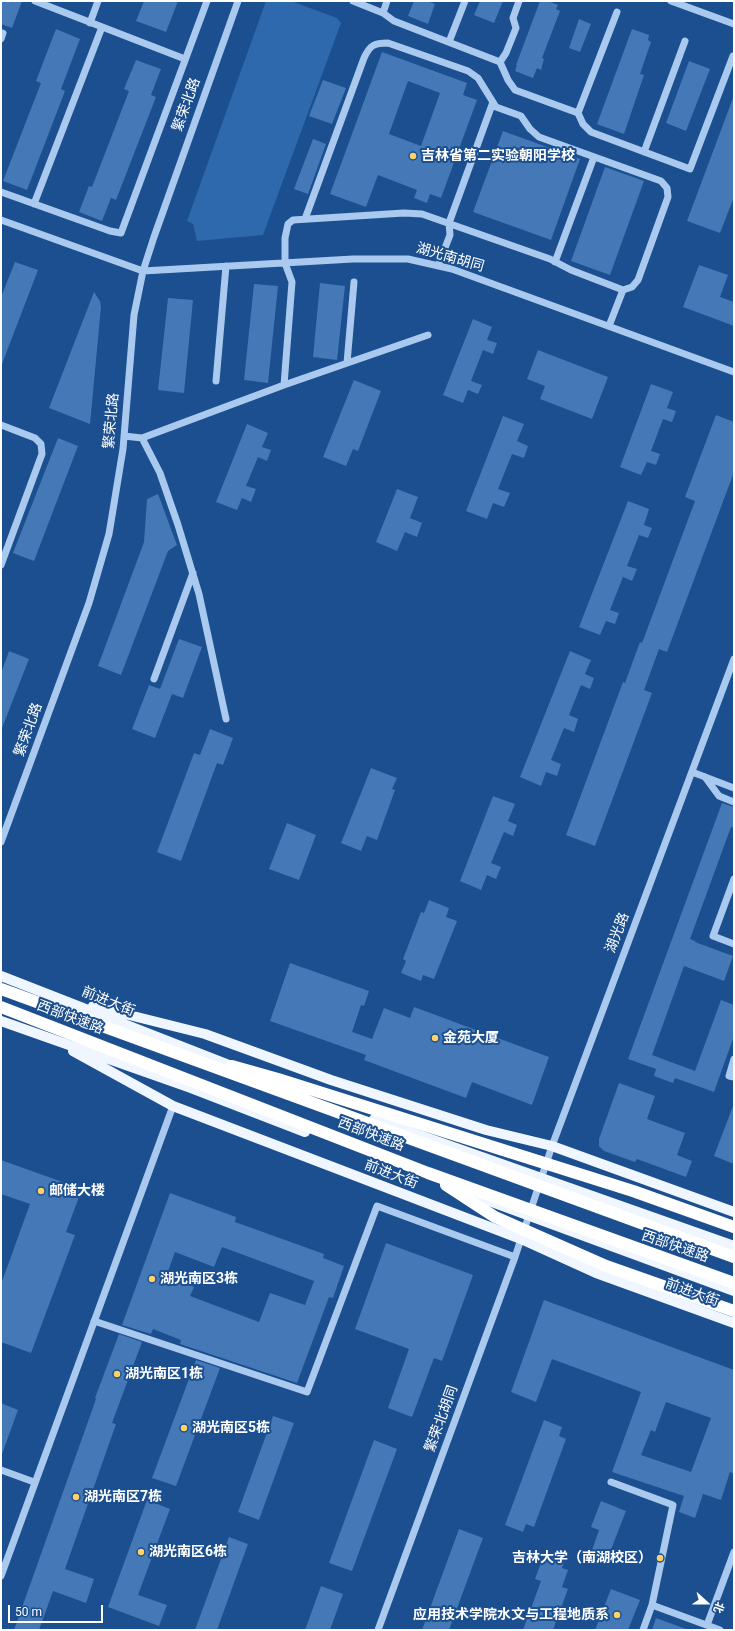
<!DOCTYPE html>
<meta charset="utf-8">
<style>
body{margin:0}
#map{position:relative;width:735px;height:1631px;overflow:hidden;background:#1b4f8f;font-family:Roboto,"Noto Sans SC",sans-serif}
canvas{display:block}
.frame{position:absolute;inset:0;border:2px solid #fff;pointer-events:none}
.north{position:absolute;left:687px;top:1583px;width:40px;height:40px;-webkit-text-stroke:3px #1b4f8f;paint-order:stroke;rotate:111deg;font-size:11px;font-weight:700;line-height:16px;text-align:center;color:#fff}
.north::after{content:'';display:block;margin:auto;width:14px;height:18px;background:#fff;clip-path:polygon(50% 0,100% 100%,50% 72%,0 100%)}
.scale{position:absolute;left:8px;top:1605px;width:95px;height:18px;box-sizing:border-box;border:2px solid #fff;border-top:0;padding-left:5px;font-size:12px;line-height:14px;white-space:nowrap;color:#fff;-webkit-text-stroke:3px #1b4f8f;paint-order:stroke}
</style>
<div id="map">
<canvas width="735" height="1631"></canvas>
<div class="frame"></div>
<div class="north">北</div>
<div class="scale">50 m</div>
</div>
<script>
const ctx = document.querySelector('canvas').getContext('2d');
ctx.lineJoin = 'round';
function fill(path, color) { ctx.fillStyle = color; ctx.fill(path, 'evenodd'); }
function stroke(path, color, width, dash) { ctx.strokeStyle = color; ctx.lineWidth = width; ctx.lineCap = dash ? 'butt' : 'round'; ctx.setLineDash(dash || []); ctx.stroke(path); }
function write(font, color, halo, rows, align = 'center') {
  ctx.font = font + ' Roboto,"Noto Sans SC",sans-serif'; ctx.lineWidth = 4; ctx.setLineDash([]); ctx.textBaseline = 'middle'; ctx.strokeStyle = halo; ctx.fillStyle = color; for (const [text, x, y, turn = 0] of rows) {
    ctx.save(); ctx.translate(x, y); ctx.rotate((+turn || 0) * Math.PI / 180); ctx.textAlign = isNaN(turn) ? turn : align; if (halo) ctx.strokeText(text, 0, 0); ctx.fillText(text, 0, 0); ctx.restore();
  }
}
const green = new Path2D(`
 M 266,1 L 291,1 L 337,18 L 341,23 L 263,235 L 197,241 L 193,224 L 187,221 Z`);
const building = new Path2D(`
 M 1,1 L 22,1 L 12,28 L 1,24 Z
 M 144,1 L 178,1 L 166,32 L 136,21 Z
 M 414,1 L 427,1 L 435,4 L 428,24 L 408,16 Z
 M 480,1 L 503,1 L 494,23 L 474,15 Z
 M 540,1 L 548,1 L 558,5 L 556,9 L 560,11 L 542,58 L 544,59 L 541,70 L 537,68 L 533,78 L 515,71 L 517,65 L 516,65 Z
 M 579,19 L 591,24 L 580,52 L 569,48 Z
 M 56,29 L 80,39 L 61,89 L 65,91 L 27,190 L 3,181 L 41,83 L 36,81 Z
 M 632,29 L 649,35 L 648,40 L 651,42 L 640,74 L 644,75 L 624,134 L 597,124 Z
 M 382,52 L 467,83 L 463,95 L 477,100 L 441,198 L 430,194 L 427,203 L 414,198 L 417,190 L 378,175 L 366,207 L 330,194 ZM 408,81 L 440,93 L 421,146 L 389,134 Z
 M 136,60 L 161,69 L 151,95 L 156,97 L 116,200 L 111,198 L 102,221 L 79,212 L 89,186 L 92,187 L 129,91 L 124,89 Z
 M 689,61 L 710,69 L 686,131 L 666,123 Z
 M 323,80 L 346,88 L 332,124 L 309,116 Z
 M 733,98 L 734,197 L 720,233 L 687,221 Z
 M 503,131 L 580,159 L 551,240 L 473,212 Z
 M 313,139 L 326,144 L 308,194 L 294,189 Z
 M 605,167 L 644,181 L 610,275 L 571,261 Z
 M 15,262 L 38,270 L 2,364 L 1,297 Z
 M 699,265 L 728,275 L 720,297 L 734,302 L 734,326 L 683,307 Z
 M 320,283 L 345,286 L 337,360 L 313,357 Z
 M 254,284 L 278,286 L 268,383 L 244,380 Z
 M 94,292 L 100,301 L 101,307 L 90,424 L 49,408 Z
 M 168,298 L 193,300 L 184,393 L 158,390 Z
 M 473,319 L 492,327 L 487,340 L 497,343 L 493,354 L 483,350 L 471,381 L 482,385 L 478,394 L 468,390 L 463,403 L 443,395 Z
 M 538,350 L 608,377 L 592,419 L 540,399 L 545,386 L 527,379 Z
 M 354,380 L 381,391 L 358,451 L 353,449 L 346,466 L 323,457 Z
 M 651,384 L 673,392 L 667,408 L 676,411 L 672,422 L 663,419 L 651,451 L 660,454 L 656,465 L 647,462 L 641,475 L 620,467 Z
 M 716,415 L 734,422 L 734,472 L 667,652 L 659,649 L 644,690 L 652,693 L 595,846 L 566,835 L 623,682 L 625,683 L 640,642 L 642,643 L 695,501 L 685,497 Z
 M 503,416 L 524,424 L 517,441 L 528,446 L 524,458 L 512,454 L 498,489 L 510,493 L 504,507 L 493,503 L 487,519 L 466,511 Z
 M 247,424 L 268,433 L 262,447 L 271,450 L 267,461 L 258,457 L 246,486 L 256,489 L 251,502 L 242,498 L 237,510 L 216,502 Z
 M 58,438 L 78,446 L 34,561 L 13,553 Z
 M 397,489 L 418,497 L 410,518 L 422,523 L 417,537 L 405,532 L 397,551 L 376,542 Z
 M 158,494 L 177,545 L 168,551 L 121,675 L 98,666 L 144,542 L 147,499 Z
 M 628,501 L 649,509 L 644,525 L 652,528 L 648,538 L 639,535 L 627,566 L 637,569 L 632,581 L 623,577 L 610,610 L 619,613 L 615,624 L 606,621 L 600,635 L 579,627 Z
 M 179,639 L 202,647 L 183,698 L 172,694 L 155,738 L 132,729 L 149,685 L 160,689 Z
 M 9,651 L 29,659 L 2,728 L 1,673 Z
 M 570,651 L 591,660 L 585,674 L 594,678 L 590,689 L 581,685 L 569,715 L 578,719 L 574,732 L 564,728 L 551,760 L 561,764 L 557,776 L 546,772 L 541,786 L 520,777 Z
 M 210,729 L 233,738 L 223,765 L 217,763 L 181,861 L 157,852 L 194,753 L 200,755 Z
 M 371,768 L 397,778 L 392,789 L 395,790 L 377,840 L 367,836 L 361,851 L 341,843 Z
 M 493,796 L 515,804 L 508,821 L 517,825 L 513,836 L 504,832 L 491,863 L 501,867 L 496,879 L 487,875 L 481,890 L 460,881 Z
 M 722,803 L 734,807 L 734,828 L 731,827 L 690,939 L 695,941 L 695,942 L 733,956 L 724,981 L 684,966 L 652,1055 L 695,1071 L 721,1000 L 734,1005 L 734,1036 L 714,1092 L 675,1078 L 673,1083 L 654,1076 L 656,1069 L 628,1059 Z
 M 287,823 L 316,835 L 299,880 L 269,869 Z
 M 429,900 L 449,908 L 446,917 L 457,921 L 434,979 L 423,975 L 421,981 L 401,973 L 406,961 L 403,959 L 421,912 L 424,913 Z
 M 290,963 L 369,991 L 364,1006 L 361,1005 L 352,1032 L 372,1039 L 384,1008 L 410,1018 L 414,1007 L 549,1057 L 532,1105 L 472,1082 L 466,1098 L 364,1060 L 366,1055 L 270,1021 Z
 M 619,1083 L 655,1096 L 647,1119 L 685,1133 L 677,1155 L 692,1161 L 686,1177 L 637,1159 L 635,1162 L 604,1151 L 599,1146 L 599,1139 Z
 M 733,1106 L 734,1106 L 734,1164 L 714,1156 Z
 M 1,1160 L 82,1189 L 66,1232 L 75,1235 L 31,1353 L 1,1342 L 1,1284 L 30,1204 L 1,1194 Z
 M 170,1193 L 236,1217 L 235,1222 L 324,1254 L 323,1258 L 344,1266 L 333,1298 L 329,1297 L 297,1383 L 180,1344 L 181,1340 L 153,1329 L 151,1334 L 122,1325 ZM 222,1247 L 314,1281 L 305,1305 L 270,1293 L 259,1322 L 190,1296 L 194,1287 L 166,1277 L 175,1252 L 214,1267 Z
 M 386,1243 L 473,1275 L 442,1361 L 434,1358 L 412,1417 L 388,1408 L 409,1349 L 355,1329 Z
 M 544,1300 L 734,1370 L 734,1474 L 730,1472 L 721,1500 L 703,1494 L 695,1518 L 679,1512 L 684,1496 L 612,1472 L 641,1392 L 552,1359 L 536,1402 L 511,1392 ZM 666,1402 L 711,1418 L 691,1472 L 641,1455 L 651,1430 L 655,1432 Z
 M 119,1334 L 142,1342 L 112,1423 L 116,1424 L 65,1569 L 94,1579 L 86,1603 L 53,1591 L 39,1630 L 14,1630 L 96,1399 L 95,1398 Z
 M 196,1360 L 220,1368 L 176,1486 L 152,1478 Z
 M 1,1403 L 18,1410 L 2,1454 L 1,1454 Z
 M 273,1416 L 294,1423 L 259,1520 L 238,1512 Z
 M 544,1420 L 562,1427 L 559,1436 L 566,1439 L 534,1527 L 526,1524 L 523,1532 L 505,1525 Z
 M 374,1440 L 397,1449 L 352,1571 L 329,1563 Z
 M 147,1500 L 170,1509 L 138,1595 L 167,1605 L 159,1626 L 108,1607 Z
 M 601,1501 L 626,1511 L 605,1565 L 589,1559 L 599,1530 L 591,1527 Z
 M 459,1529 L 483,1538 L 449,1630 L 422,1630 Z
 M 229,1537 L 248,1544 L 217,1630 L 195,1630 Z
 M 545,1552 L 565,1559 L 562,1568 L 568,1570 L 562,1587 L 568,1589 L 553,1630 L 523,1630 L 541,1581 L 535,1579 Z
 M 321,1586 L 343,1594 L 330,1630 L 305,1630 Z
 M 611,1589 L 640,1600 L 628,1630 L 595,1630 Z
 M 656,1618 L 686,1629 L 686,1630 L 652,1630 Z`);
const minor = new Path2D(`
 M 35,1 L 185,59
 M 353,1 L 383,13 L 394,21 L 500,62 L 508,80 L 515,90 L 578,113 L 583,124 L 591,132 L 690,169 L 733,56
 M 671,1 L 734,24
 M 383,13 L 387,1
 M 90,23 L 98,1
 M 1,39 L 3,33
 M 449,42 L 465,1
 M 500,62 L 506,53 L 516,28 L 513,18 L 519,1
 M 578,113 L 617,12
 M 644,152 L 685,41
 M 1,192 L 110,231 L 121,233 L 207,1
 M 34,204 L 102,27
 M 1,220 L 143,271 L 353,259 L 408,259 L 452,269 L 734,372
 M 555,262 L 594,157
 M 438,266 L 450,235 L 449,223 L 493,102
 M 609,326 L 623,290
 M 347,363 L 354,282
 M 216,381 L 226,266
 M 284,385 L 292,282 L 285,263 L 285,238 L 288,224 L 293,220 L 404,213 L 422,214 L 550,259 L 571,270 L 623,290 L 632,287 L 638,280 L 668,197 L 667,188 L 661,181 L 539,137 L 530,129 L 521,116 L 496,107 L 478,78 L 468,71 L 388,43 C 374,43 370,45 364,58 L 305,219
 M 1,425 L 35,438 L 41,444 L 42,454 L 1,565
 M 124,436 L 142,438 L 284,385 L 428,335
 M 142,438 L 160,473 L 178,525 L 199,594 L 226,719
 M 154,679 L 193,573
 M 692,772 L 734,788
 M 705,777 L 719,796 L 734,802
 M 1,842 L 89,603 L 109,534 L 123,449 L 134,315 L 143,271 L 154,237 L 238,1
 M 734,879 L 713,936 L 734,944
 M 734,1059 L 729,1076 L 734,1077
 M 94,1321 L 307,1392 L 377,1206 L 515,1257
 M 1,1470 L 34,1482
 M 611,1482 L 673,1505 L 652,1605 L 720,1630
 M 1,1576 L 173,1106
 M 707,1625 L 734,1552
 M 378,1630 L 515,1257 L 552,1146 L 734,659
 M 643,1630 L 652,1605`);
const major = new Path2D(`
 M 1,976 L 239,1069
 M 93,1006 L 205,1034 L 331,1080 L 486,1130 L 552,1146 L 734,1212
 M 1,1021 L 191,1088 L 305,1132
 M 73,1051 L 173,1106 L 521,1239 L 596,1273 L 734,1323
 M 374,1119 L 734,1246
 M 462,1191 L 734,1291`);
const highway = new Path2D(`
 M 1,989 L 734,1257
 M 1,1007 L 428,1173 L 734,1283
 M 232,1066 L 278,1079 L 633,1191 L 734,1227
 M 446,1185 L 495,1217 L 606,1266 L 734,1311`);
const markers = [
 [413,156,4,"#ffd166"],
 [435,1038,4,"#ffd166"],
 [41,1191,4,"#ffd166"],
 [152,1279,4,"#ffd166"],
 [117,1374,4,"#ffd166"],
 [184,1428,4,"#ffd166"],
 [76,1497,4,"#ffd166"],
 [141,1552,4,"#ffd166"],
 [660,1558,4,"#ffd166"],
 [617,1615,4,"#ffd166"]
];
const streetNames = [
 ["繁荣北路",187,105,-70],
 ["湖光南胡同",450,258,16],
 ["繁荣北路",112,421,-85],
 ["繁荣北路",29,730,-70],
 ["湖光路",618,933,-69],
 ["前进大街",108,1002,22],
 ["西部快速路",70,1018,21],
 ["西部快速路",371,1135,21],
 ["前进大街",391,1175,21],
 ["西部快速路",675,1247,19],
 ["前进大街",692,1293,20],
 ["繁荣北胡同",442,1419,-70]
];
const poiNames = [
 ["吉林省第二实验朝阳学校",421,156],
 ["金苑大厦",443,1038],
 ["邮储大楼",49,1191],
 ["湖光南区3栋",160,1279],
 ["湖光南区1栋",125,1374],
 ["湖光南区5栋",192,1428],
 ["湖光南区7栋",84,1497],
 ["湖光南区6栋",149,1552],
 ["吉林大学（南湖校区）",652,1558,"right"],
 ["应用技术学院水文与工程地质系",609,1615,"right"]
];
fill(green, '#2e69ad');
fill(building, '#4478b7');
stroke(minor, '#a9c9ee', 7);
stroke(major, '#f0f6ff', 10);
stroke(highway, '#fff', 12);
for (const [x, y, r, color] of markers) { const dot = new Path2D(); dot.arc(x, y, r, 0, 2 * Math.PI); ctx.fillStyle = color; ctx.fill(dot); stroke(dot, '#1b4f8f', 1.5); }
write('14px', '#fff', '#1b4f8f', streetNames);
write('bold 14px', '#fff', '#1b4f8f', poiNames, 'left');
</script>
